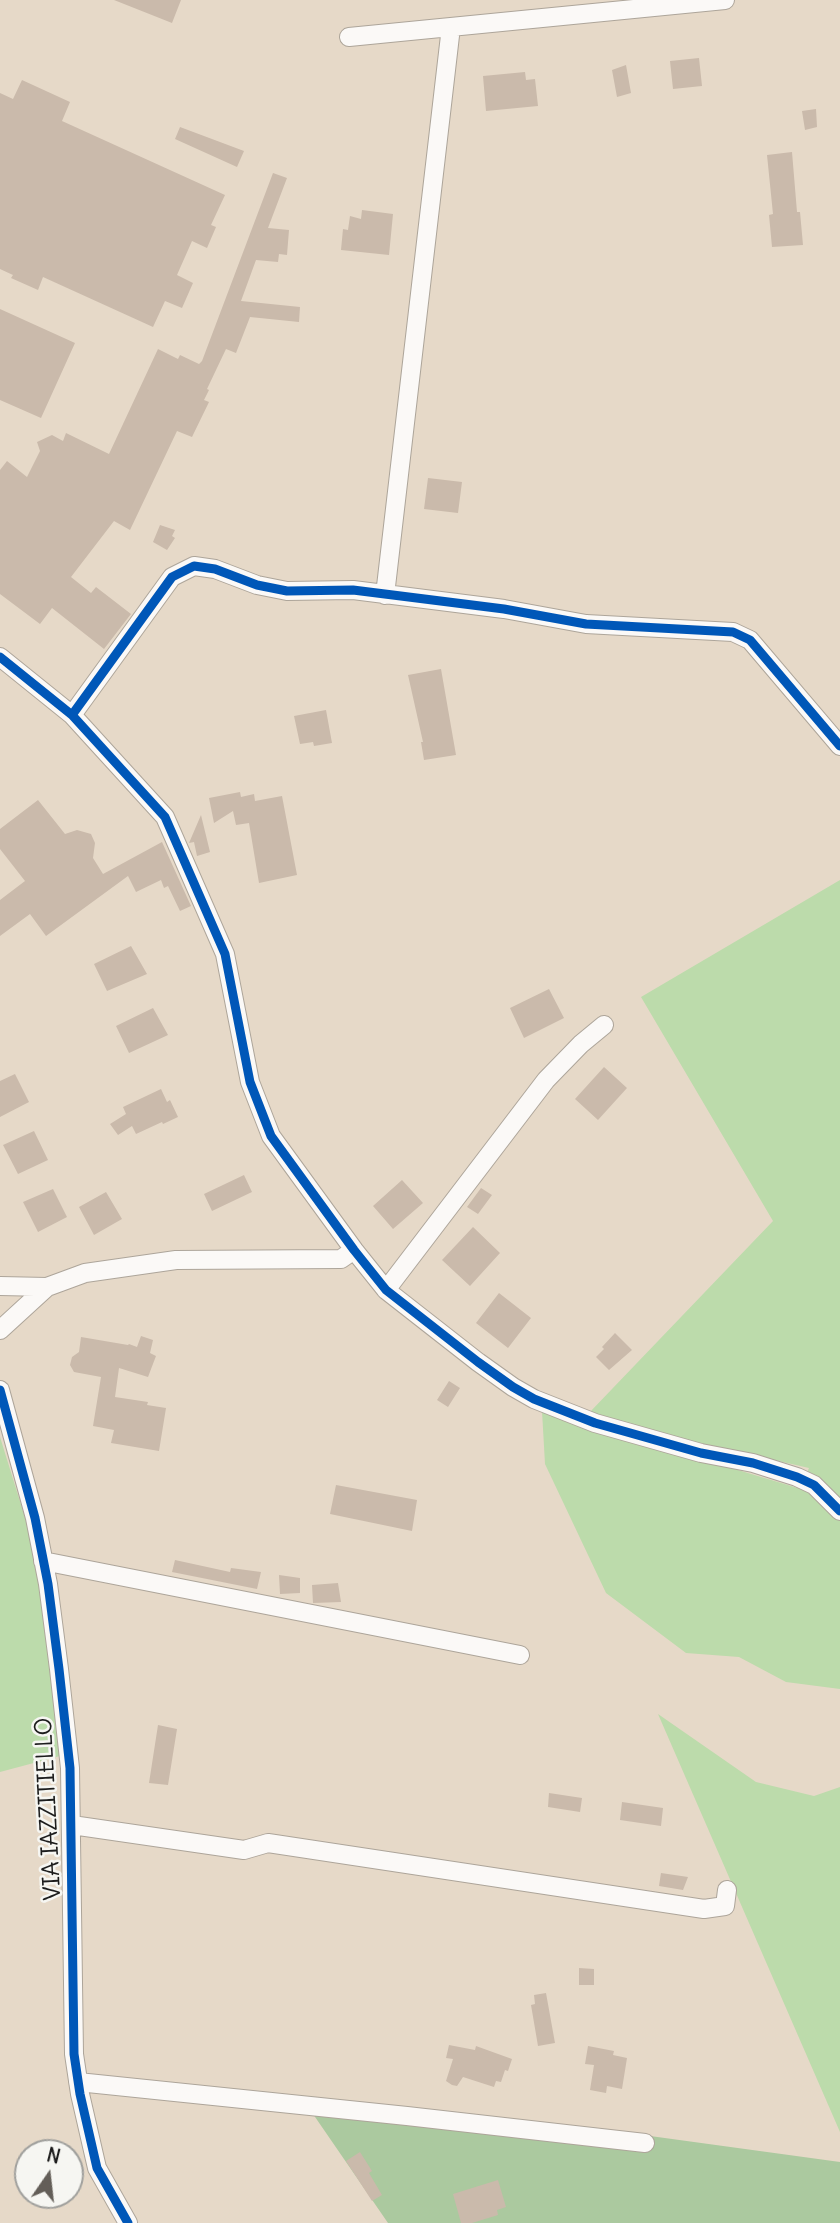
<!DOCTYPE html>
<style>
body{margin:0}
#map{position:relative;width:840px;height:2223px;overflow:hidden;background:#e6d9c8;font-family:Delius,sans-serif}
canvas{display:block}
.north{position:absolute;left:14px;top:2139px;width:70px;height:70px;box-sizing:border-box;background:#f6f6f2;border:2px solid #9f9f9c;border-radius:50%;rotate:14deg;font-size:19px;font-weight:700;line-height:28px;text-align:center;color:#1c1c1c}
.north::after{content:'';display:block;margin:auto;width:24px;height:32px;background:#635e58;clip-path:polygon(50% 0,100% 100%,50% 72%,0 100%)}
</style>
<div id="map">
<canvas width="840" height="2223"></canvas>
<div class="north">N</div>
</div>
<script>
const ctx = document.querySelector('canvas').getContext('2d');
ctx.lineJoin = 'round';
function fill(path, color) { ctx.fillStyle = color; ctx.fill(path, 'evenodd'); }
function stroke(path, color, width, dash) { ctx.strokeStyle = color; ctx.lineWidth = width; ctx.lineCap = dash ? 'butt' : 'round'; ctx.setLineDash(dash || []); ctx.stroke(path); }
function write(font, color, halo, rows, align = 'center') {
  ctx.font = font + ' Delius,sans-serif'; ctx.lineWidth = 5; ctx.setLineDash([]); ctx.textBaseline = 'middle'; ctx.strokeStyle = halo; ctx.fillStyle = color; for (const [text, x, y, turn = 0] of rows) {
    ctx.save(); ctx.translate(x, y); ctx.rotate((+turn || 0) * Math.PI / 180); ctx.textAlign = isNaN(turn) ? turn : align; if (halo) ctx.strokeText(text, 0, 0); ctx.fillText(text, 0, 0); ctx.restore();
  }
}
const green = new Path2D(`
 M 840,880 L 840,1515 L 806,1475 L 809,1468 L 626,1426 L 589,1413 L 773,1221 L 641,997 Z
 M 542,1411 L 821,1495 L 840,1518 L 840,1689 L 786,1682 L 739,1657 L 686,1653 L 606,1593 L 545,1464 Z
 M 0,1437 L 32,1540 L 48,1631 L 60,1756 L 0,1772 Z
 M 658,1714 L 756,1782 L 814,1796 L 840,1787 L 840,2132 Z`);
const forest = new Path2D(`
 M 313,2114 L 555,2141 L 599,2129 L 840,2162 L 840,2223 L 388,2223 Z`);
const building = new Path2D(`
 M 114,0 L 181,0 L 172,23 Z
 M 699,58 L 702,86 L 673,89 L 670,61 Z
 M 626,65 L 631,93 L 617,97 L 612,70 Z
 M 525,72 L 526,80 L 535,79 L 538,106 L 486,111 L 483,76 Z
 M 22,80 L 70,102 L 62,121 L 225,195 L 211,225 L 216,227 L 207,248 L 192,241 L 177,275 L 193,283 L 182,308 L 165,301 L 153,327 L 43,277 L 38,290 L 11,278 L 13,275 L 0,269 L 0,93 L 13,99 Z
 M 816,109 L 817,127 L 805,130 L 802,111 Z
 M 180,127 L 244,151 L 237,167 L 175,139 Z
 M 792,152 L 797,212 L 800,212 L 803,245 L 772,247 L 769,215 L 773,214 L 767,155 Z
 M 273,173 L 287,178 L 268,228 L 289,230 L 287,255 L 279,254 L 278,262 L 256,260 L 241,301 L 300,307 L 299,322 L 250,317 L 236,353 L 226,349 L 207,389 L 209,390 L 204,400 L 209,402 L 192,437 L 177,431 L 130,530 L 114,521 L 71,577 L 91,593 L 96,587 L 131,614 L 104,649 L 52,608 L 40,624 L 0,594 L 0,470 L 7,461 L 27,477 L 40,451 L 37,442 L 52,435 L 63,441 L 66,433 L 109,454 L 158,349 L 178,359 L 180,355 L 199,364 L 202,361 Z
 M 362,210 L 393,214 L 389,255 L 341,250 L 343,229 L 348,230 L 350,216 L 361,219 Z
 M 0,309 L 75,343 L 41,418 L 0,400 Z
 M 428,478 L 462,482 L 458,513 L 424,509 Z
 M 160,525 L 175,530 L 172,536 L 175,538 L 167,550 L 153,542 Z
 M 441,669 L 456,755 L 424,760 L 421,742 L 423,742 L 408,675 Z
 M 326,710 L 332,743 L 314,746 L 313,742 L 300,744 L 294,716 Z
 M 240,792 L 241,797 L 254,794 L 255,801 L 282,796 L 297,875 L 259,883 L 249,823 L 236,825 L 233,811 L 214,823 L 209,798 Z
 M 38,800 L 65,834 L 77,830 L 91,834 L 95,843 L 93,858 L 103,874 L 162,842 L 191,906 L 180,911 L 168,886 L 164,888 L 161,880 L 136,892 L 128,876 L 46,936 L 30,914 L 0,936 L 0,900 L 25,881 L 0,849 L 0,829 Z
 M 201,815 L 210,852 L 197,856 L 194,842 L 189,843 Z
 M 131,946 L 147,974 L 107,991 L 94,964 Z
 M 549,989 L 564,1018 L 524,1038 L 510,1008 Z
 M 153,1008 L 168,1035 L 129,1053 L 116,1026 Z
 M 604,1067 L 627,1088 L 598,1120 L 575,1099 Z
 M 15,1074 L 29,1102 L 0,1117 L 0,1081 Z
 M 161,1089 L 167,1102 L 170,1100 L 178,1117 L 163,1124 L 162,1122 L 136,1134 L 132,1126 L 118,1135 L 110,1124 L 126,1114 L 123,1107 Z
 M 34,1131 L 48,1160 L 18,1174 L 3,1145 Z
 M 244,1175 L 252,1192 L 212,1211 L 204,1194 Z
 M 402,1180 L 423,1203 L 393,1229 L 373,1206 Z
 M 481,1188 L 492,1195 L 478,1214 L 467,1207 Z
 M 53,1189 L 67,1217 L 38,1232 L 23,1202 Z
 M 106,1192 L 122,1219 L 94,1235 L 79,1207 Z
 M 473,1227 L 500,1253 L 470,1286 L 442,1260 Z
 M 499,1293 L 531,1318 L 508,1348 L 476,1323 Z
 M 615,1333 L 632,1350 L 609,1370 L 596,1357 L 604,1349 L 602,1347 Z
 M 141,1336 L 153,1340 L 150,1353 L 156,1356 L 148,1377 L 119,1368 L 115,1397 L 148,1402 L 147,1405 L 166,1408 L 159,1451 L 111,1443 L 114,1430 L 93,1426 L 101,1377 L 74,1372 L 70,1365 L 72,1357 L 79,1352 L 81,1337 L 128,1345 L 129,1344 L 137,1347 Z
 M 449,1381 L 460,1388 L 448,1407 L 437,1400 Z
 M 336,1485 L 417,1500 L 412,1531 L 330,1514 Z
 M 175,1560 L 230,1572 L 231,1568 L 261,1572 L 257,1589 L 172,1572 Z
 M 279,1575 L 300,1578 L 300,1593 L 280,1594 Z
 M 338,1583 L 341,1602 L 313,1603 L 312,1585 Z
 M 158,1725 L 177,1729 L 168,1785 L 149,1783 Z
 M 549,1793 L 582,1798 L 580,1812 L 548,1807 Z
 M 622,1802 L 663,1808 L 661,1826 L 620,1820 Z
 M 661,1873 L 688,1877 L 683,1890 L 659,1886 Z
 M 579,1968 L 594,1969 L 594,1985 L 579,1985 Z
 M 546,1993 L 555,2043 L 538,2046 L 531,2005 L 535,2004 L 534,1995 Z
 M 449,2045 L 475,2050 L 476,2046 L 512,2059 L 508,2071 L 505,2070 L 501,2082 L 496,2081 L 494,2087 L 463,2077 L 457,2086 L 452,2085 L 446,2081 L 453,2059 L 446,2058 Z
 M 588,2046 L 614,2051 L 613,2055 L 627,2058 L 622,2089 L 607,2086 L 606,2093 L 590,2090 L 594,2065 L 585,2064 Z
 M 360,2152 L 372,2171 L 369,2173 L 382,2195 L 372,2201 L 346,2161 Z
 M 498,2180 L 506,2207 L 497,2210 L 498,2215 L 472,2223 L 461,2223 L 453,2194 Z`);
const street = new Path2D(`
 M 349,37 L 725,0
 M 385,595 L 451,27
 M 0,657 L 72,715 L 165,817 L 225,954 L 250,1082 L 271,1136 L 354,1250 L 386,1290 L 478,1362 L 513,1387 L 534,1399 L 595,1423 L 701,1453 L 753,1463 L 797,1477 L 814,1485 L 840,1511
 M 72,715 L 172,577 L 194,566 L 215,569 L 257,585 L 287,591 L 353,590 L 504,609 L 586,624 L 733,632 L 750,640 L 840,746
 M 0,1286 L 47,1287
 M 386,1290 L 546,1080 L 581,1044 L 604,1025
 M 0,1330 L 47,1287 L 85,1273 L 176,1260 L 341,1259 L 354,1250
 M 0,1390 L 35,1518 L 48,1584 L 59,1669 L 70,1768 L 74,2054 L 80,2094 L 97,2168 L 128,2223
 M 43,1561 L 520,1655
 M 72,1825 L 244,1850 L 268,1843 L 704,1909 L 725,1906 L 727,1890
 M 78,2082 L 407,2116 L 645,2143`);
const cycleway = new Path2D(`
 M 0,657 L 72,715 L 165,817 L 225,954 L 250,1082 L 271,1136 L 354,1250 L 386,1290 L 478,1362 L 513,1387 L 534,1399 L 595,1423 L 701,1453 L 753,1463 L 797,1477 L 814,1485 L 840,1511
 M 72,715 L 172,577 L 194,566 L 215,569 L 257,585 L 287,591 L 353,590 L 504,609 L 586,624 L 733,632 L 750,640 L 840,746
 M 0,1390 L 35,1518 L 48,1584 L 59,1669 L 70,1768 L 74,2054 L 80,2094 L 97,2168 L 128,2223`);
const streetNames = [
 ["VIA IAZZITIELLO",49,1809,-93]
];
fill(green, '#bcdbab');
fill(forest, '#abc99f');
fill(building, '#cabaab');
stroke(street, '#ada59a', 20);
stroke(street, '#fbf9f7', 18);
stroke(cycleway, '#0057b8', 9);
write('23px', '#1c1c1c', '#f6f6f2', streetNames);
</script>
